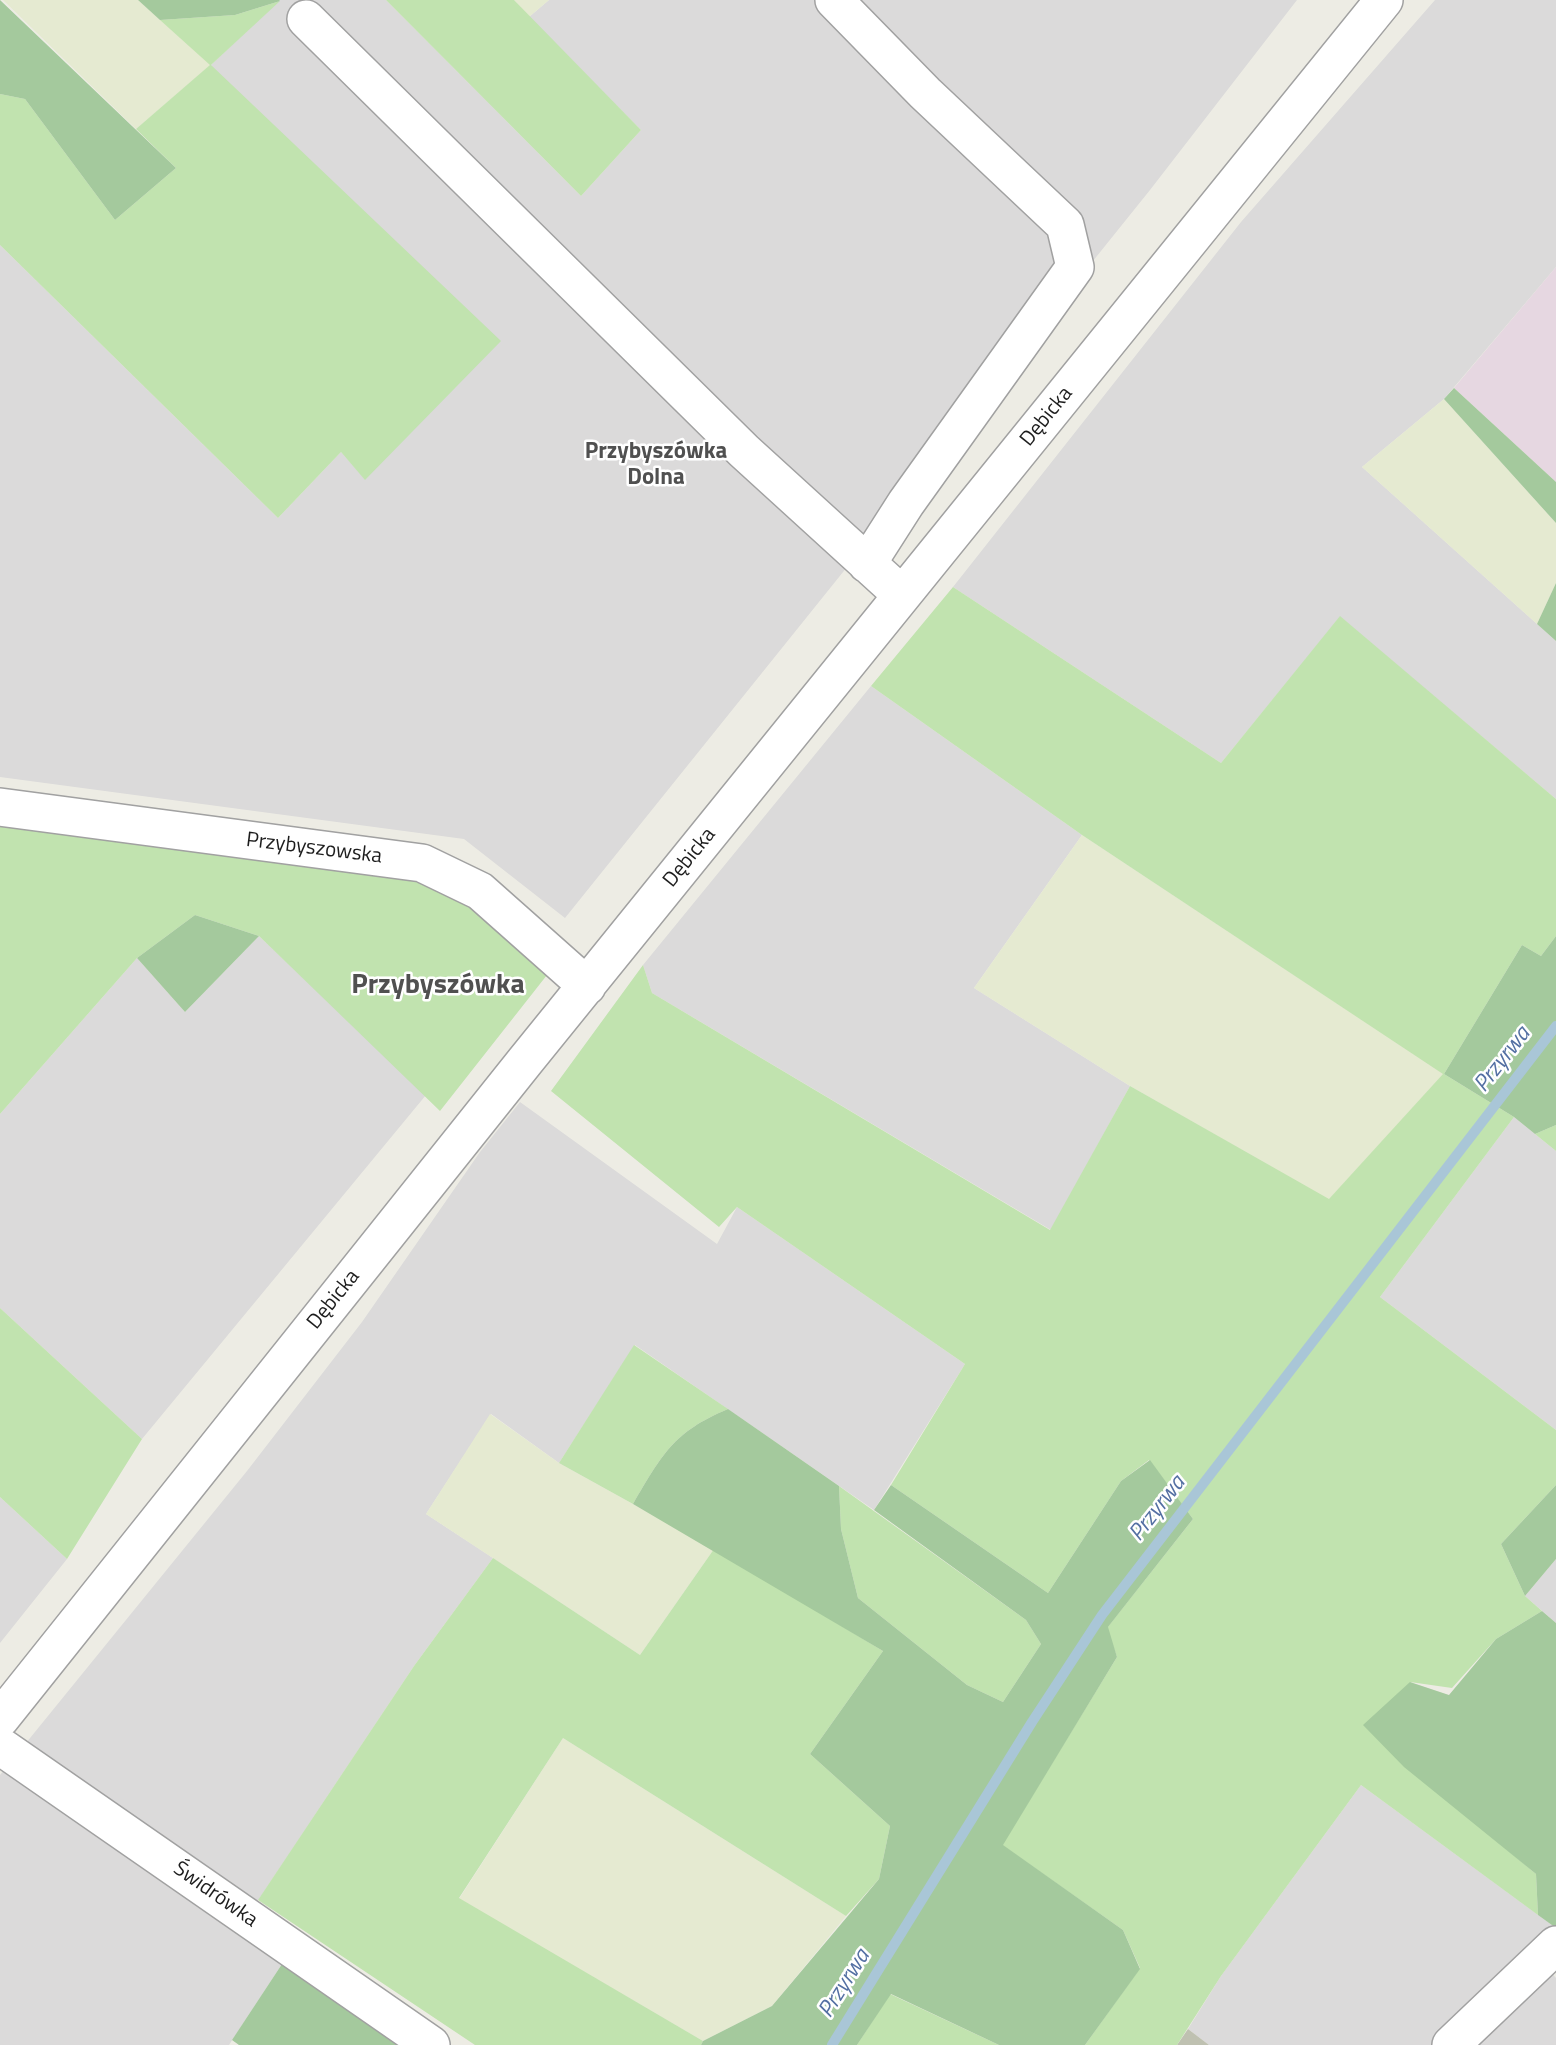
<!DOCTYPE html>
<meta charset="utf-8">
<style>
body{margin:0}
canvas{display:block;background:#edece4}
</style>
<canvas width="1556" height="2045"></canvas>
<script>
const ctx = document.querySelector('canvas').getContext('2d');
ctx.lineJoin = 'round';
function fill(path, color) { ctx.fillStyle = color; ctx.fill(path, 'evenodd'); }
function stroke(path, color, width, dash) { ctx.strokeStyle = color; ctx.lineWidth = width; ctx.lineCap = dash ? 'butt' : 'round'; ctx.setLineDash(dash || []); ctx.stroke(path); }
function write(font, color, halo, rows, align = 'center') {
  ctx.font = font + ' "Titillium Web",sans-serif'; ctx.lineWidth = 5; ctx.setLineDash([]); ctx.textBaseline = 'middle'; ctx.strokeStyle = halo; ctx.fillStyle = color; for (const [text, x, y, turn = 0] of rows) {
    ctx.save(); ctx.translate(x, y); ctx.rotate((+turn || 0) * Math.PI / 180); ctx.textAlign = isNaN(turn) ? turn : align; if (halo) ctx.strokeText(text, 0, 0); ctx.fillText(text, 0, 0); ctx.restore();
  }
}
const residential = new Path2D(`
 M 279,0 L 386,0 L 581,196 L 641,130 L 529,17 L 549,0 L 1297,0 L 1150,190 L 565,918 L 464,839 L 0,777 L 0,245 L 278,518 L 341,452 L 365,479 L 211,65 Z
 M 1435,0 L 1556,0 L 1556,267 L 1444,399 L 1362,467 L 1556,641 L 1556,799 L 1340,617 L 1221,763 L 953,587 L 1241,222 Z
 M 871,686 L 1082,835 L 974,988 L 1130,1086 L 1051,1230 L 652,993 L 643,965 Z
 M 259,936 L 426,1095 L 142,1439 L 0,1308 L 0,1114 L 137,958 L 185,1012 Z
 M 520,1102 L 717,1244 L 737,1207 L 965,1364 L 874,1510 L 635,1345 L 559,1463 L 491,1414 L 426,1514 L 493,1558 L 414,1666 L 239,1929 L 284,1961 L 229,2045 L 0,2045 L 0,1775 L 247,1471 L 362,1322 L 480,1152 Z
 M 1514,1117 L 1556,1151 L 1556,1430 L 1380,1297 Z
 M 0,1497 L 67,1559 L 0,1643 Z
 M 1556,1559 L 1556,1623 L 1525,1596 Z
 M 1361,1785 L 1556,1928 L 1435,2045 L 1209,2045 L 1188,2029 L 1221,1976 Z
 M 1550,1971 L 1556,1978 L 1556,2045 L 1478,2045 Z`);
const industrial = new Path2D(`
 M 1556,267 L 1556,482 L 1454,388 Z`);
const construction = new Path2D(`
 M 1188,2029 L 1209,2045 L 1177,2045 Z`);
const farmland = new Path2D(`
 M 3,0 L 138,0 L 211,65 L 136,129 Z
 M 514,0 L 549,0 L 529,17 Z
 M 1444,399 L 1556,523 L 1556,583 L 1537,624 L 1362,467 Z
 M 1082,835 L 1444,1074 L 1329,1200 L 1130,1086 L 974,988 Z
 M 490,1414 L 559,1463 L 714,1549 L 640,1655 L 426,1514 Z
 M 563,1738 L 846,1916 L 772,2006 L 703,2041 L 459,1899 Z`);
const grass = new Path2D(`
 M 386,0 L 514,0 L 641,130 L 581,196 Z
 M 280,1 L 211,65 L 501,341 L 365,480 L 341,452 L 278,518 L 0,245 L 0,94 L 25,99 L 115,220 L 176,168 L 136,129 L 210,65 L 160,20 L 235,15 Z
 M 953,587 L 1221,763 L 1340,616 L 1556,799 L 1556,936 L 1541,956 L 1522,945 L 1444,1074 L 1514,1117 L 1380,1297 L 1556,1430 L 1556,1485 L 1501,1544 L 1525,1596 L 1542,1611 L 1496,1639 L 1452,1688 L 1410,1682 L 1473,1821 L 1536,1874 L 1538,1915 L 1361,1785 L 1221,1976 L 1177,2045 L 1085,2045 L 1140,1968 L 1123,1930 L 1002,1845 L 1117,1657 L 1107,1628 L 1193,1519 L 1149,1460 L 1121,1481 L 1048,1593 L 891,1485 L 965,1364 L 737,1207 L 719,1227 L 551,1091 L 643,965 L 652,993 L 1050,1230 L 1130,1086 L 1329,1199 L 1443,1074 L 1082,835 L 871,686 Z
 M 0,820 L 403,875 L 446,888 L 495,927 L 547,975 L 440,1111 L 259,936 L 195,915 L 137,958 L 0,1114 Z
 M 1556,1125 L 1556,1151 L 1535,1134 Z
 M 0,1308 L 142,1439 L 67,1559 L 0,1497 Z
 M 634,1345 L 728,1409 C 673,1432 662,1455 633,1504 L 559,1463 Z
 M 839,1486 L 1026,1620 L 1041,1644 L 1003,1702 L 967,1685 L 858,1598 L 841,1529 Z
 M 714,1549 L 883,1651 L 810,1754 L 890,1826 L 879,1879 L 846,1916 L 563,1738 L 459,1898 L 703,2041 L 701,2045 L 475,2045 L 258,1900 L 414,1666 L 493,1558 L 640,1655 Z
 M 890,1994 L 999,2045 L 857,2045 Z`);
const forest = new Path2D(`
 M 0,0 L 176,168 L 115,220 L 25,99 L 0,94 Z
 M 138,0 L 279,0 L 280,1 L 235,15 L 160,20 Z
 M 1454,388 L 1556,482 L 1556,523 L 1444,399 Z
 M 1556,583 L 1556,641 L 1537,624 Z
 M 195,915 L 259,936 L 185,1012 L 137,958 Z
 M 1556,936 L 1556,1125 L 1535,1134 L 1514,1117 L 1444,1074 L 1522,945 L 1541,956 Z
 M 728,1409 L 839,1486 L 841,1529 L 858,1598 L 967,1685 L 1003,1702 L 1041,1644 L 1026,1620 L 874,1510 L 891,1485 L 1048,1593 L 1121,1481 L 1150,1460 L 1193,1519 L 1108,1627 L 1117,1657 L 1003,1845 L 1123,1930 L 1140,1969 L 1085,2045 L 999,2045 L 891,1994 L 857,2045 L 701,2045 L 703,2041 L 772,2006 L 879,1879 L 890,1826 L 810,1754 L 883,1651 L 633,1504 C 662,1455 673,1432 728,1409 Z
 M 1556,1485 L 1556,1559 L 1525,1596 L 1501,1544 Z
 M 1542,1611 L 1556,1623 L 1556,1928 L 1538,1915 L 1536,1874 L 1404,1767 L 1363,1725 L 1410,1682 L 1449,1695 L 1496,1639 Z
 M 284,1961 L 402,2045 L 239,2045 L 232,2040 Z`);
const stream = new Path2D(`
 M 832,2045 L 1032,1722 L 1102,1615 L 1556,1026`);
const minor = new Path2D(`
 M 834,0 L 925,93 L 1065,225 L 1075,267 L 906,503 L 867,564
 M 306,19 L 744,451 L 902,595
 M 0,807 L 422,863 L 480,891 L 587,986
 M 0,1719 L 526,1060 L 1384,0
 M 0,1746 L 431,2045
 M 1451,2045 L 1556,1945`);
const streetNames = [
 ["Dębicka",1047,417,-51],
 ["Przybyszowska",314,849,7],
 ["Dębicka",690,858,-51],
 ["Dębicka",334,1300,-51],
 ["Świdrówka",215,1895,35]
];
const neighbourhoodNames = [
 ["Przybyszówka",656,452],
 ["Dolna",656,478]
];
const waterNames = [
 ["Przyrwa",1503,1060,-52],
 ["Przyrwa",1158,1509,-52],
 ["Przyrwa",845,1984,-58]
];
const districtNames = [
 ["Przybyszówka",438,986]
];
fill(residential, '#dbdada');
fill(industrial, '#e6d7e1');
fill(construction, '#bfc1b1');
fill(farmland, '#e5ead1');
fill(grass, '#c1e3af');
fill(forest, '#a4c99d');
stroke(stream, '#a9c6d7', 10);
stroke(minor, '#a1a1a1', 40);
stroke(minor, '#fff', 37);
write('21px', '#1d1d1d', '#fff', streetNames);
write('bold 23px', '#505050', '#fff', neighbourhoodNames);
write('italic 23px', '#5470a3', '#fff', waterNames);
write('bold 28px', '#505050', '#fff', districtNames);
</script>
